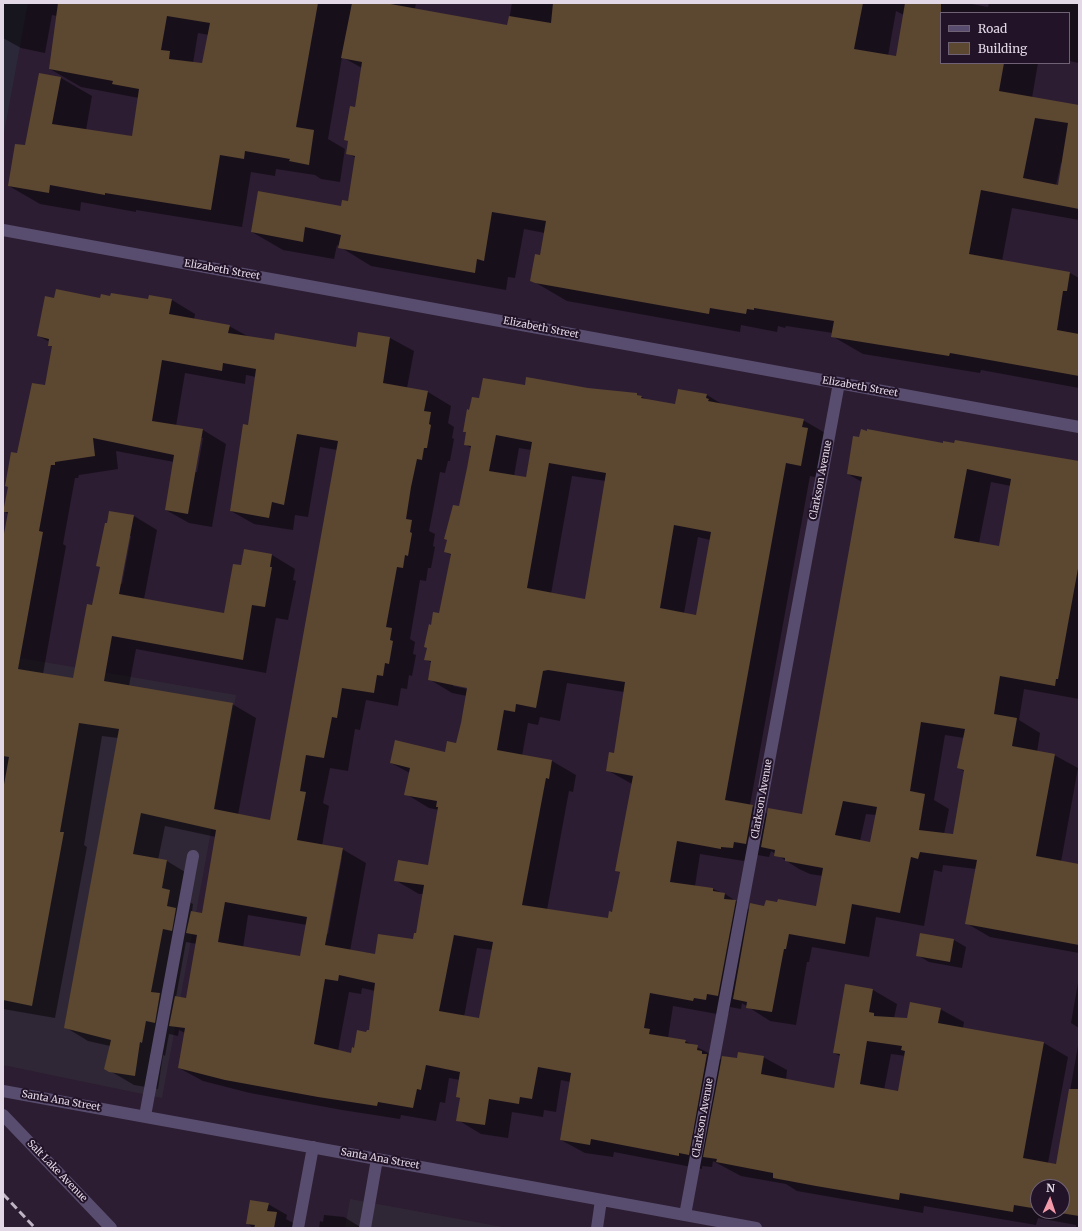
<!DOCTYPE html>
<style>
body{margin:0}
#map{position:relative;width:1082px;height:1231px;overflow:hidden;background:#2c1d32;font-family:Merriweather,serif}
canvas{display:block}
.frame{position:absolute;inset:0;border:4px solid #e2d8e6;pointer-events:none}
.legend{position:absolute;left:940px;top:12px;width:130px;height:52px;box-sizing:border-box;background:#221328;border:1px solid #6f6274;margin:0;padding:5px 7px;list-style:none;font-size:12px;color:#e2d8e6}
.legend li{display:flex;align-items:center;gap:8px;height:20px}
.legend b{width:20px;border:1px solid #6f6274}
.north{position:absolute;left:1030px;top:1179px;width:40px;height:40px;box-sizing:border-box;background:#221328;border:1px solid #6f6274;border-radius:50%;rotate:3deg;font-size:11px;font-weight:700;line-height:16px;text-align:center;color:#e2d8e6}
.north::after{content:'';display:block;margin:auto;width:14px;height:18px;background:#f39aab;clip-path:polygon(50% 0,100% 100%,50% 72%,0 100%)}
</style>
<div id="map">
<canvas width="1082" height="1231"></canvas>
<div class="frame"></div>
<ul class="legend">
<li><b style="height:5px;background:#584d6e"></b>Road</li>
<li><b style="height:11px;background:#5c4730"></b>Building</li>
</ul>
<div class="north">N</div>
</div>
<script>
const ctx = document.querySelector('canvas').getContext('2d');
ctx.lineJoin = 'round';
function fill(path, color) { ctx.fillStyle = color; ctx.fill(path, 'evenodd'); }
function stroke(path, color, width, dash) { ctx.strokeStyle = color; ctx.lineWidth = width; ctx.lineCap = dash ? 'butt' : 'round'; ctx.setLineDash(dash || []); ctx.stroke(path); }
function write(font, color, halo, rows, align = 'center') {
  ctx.font = font + ' Merriweather,serif'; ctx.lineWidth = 4; ctx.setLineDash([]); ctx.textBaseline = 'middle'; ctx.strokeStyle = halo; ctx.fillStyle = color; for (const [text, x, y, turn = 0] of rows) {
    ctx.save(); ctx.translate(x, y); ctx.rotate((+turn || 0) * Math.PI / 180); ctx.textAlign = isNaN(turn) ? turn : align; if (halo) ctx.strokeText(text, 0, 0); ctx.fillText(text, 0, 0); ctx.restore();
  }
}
const industrial = new Path2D(`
 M 3,655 L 236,695 L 162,1098 L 3,1065 Z
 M 350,1199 L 508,1228 L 345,1228 Z`);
const education = new Path2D(`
 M 3,3 L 28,3 L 3,138 Z`);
const shadow = new Path2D(`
 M 3,3 L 416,3 L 415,9 L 508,26 L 512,3 L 966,3 L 988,7 L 989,3 L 1079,3 L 1079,63 L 1069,61 L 1069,13 L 941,13 L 941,63 L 1038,63 L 1032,98 L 1079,106 L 1079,220 L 1012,208 L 1002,261 L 1070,273 L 1079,278 L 1079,388 L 981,370 L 980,373 L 863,354 L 832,336 L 833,333 L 786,326 L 785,328 L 778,326 L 777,332 L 741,325 L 740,332 L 567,301 L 531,280 L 540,256 L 545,233 L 524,229 L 515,278 L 508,277 L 506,290 L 371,266 L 337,245 L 334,259 L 283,250 L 252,232 L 342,207 L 348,202 L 356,158 L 347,153 L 362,68 L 342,57 L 328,139 L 345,149 L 340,182 L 321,179 L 315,175 L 276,169 L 275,176 L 251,172 L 242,227 L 136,210 L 136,212 L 81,202 L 80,211 L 40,204 L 9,186 L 25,146 L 61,78 L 92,96 L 86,130 L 133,137 L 139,98 L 81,87 L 50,69 L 57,16 L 52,15 L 45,53 L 21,48 L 3,38 ZM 896,11 L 904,15 L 897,57 L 888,56 ZM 198,33 L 209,35 L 203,64 L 193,63 ZM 1061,163 L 1062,163 L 1059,186 L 1056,185 Z
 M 55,299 L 172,300 L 195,314 L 194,320 L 229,326 L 249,337 L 275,341 L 357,348 L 359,333 L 390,338 L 414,351 L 407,388 L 428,392 L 451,406 L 448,423 L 454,427 L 452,438 L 454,439 L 450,461 L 448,461 L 445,473 L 440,472 L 435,500 L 429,531 L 435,534 L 433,546 L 435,547 L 431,568 L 428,568 L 426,581 L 420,580 L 410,639 L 415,642 L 413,654 L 416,655 L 412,676 L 409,675 L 407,689 L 401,688 L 398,706 L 366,700 L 360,730 L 355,729 L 348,771 L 330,768 L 323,803 L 329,806 L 322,846 L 342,849 L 366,863 L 350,951 L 376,955 L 414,940 L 416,934 L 424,894 L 419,894 L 395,880 L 429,866 L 439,810 L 429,808 L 406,794 L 410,773 L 391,763 L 446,753 L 457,744 L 467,696 L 452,693 L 429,679 L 432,663 L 425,659 L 432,626 L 440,614 L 451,555 L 445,552 L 448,540 L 445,539 L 450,518 L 460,507 L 471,448 L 465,444 L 467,432 L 465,431 L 470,411 L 480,399 L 526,386 L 587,389 L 636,394 L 648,400 L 676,405 L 707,395 L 725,406 L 803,420 L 827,434 L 824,479 L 810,476 L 750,805 L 768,814 L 803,815 L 862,482 L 848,474 L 943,444 L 1079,462 L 1079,699 L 1024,689 L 1019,720 L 1040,733 L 1037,752 L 1054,755 L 1078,768 L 1061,862 L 1079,865 L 1079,953 L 990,937 L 966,923 L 976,869 L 943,865 L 942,872 L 934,870 L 924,926 L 876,917 L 869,957 L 812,947 L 809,962 L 807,962 L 796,1025 L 770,1021 L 742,1003 L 741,1009 L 730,1007 L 729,1013 L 717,1011 L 717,1014 L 673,1006 L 668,1038 L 685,1041 L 722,1060 L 763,1057 L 787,1070 L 786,1080 L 834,1089 L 840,1056 L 834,1053 L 846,986 L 873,990 L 897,1004 L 894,1018 L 908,1019 L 940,1009 L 964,1022 L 963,1028 L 1044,1043 L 1068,1057 L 1048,1163 L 1057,1165 L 1079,1040 L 1079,1228 L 1076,1228 L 1076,1225 L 1038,1218 L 1036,1225 L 924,1206 L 923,1213 L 797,1191 L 786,1184 L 741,1176 L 713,1161 L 712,1167 L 702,1166 L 702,1169 L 614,1152 L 613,1157 L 585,1153 L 561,1140 L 570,1082 L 561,1080 L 556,1112 L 544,1110 L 543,1117 L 512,1112 L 508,1138 L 481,1134 L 458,1120 L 461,1099 L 457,1097 L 460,1080 L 449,1078 L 445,1103 L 440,1102 L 436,1121 L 401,1115 L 400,1119 L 342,1110 L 250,1093 L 203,1081 L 179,1068 L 185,1033 L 179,1030 L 178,1036 L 169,1034 L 165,1056 L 163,1055 L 158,1089 L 134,1085 L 105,1068 L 110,1046 L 88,1041 L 65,1027 L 118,738 L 102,736 L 84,845 L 87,847 L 55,1018 L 3,1009 L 3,544 L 8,514 L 4,511 L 46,386 L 53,347 L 49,345 L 50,342 L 38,336 ZM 185,373 L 245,384 L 246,375 L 256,377 L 249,426 L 231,511 L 254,524 L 293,530 L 295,515 L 308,517 L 320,447 L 337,450 L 271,821 L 238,815 L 256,718 L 232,704 L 129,686 L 136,649 L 266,673 L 276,618 L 288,620 L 296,581 L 293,580 L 295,569 L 272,555 L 244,550 L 241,566 L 225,614 L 144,599 L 157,530 L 134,516 L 93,606 L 74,679 L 43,674 L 66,546 L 63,544 L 75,478 L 78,478 L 79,475 L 118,469 L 116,451 L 174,462 L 166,510 L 189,523 L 212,527 L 226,444 L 203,430 L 176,426 ZM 201,438 L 203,438 L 197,472 L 195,472 ZM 519,448 L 531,450 L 526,479 L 514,476 ZM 572,476 L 606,481 L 586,600 L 551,594 ZM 991,482 L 1011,486 L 1000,547 L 979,543 ZM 129,536 L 131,536 L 122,584 L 120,584 ZM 698,537 L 710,540 L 697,616 L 684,613 ZM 567,683 L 624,692 L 615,754 L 607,770 L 632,784 L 616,871 L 621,873 L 613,913 L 609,920 L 547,910 L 569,791 L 573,792 L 576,775 L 552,761 L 522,756 L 528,723 L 538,725 L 540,717 L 560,721 ZM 453,684 L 472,688 L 472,690 L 453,686 ZM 945,735 L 964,738 L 959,768 L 965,772 L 954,836 L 944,834 L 949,809 L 934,800 ZM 866,814 L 876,815 L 871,843 L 860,841 ZM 165,826 L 216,837 L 203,914 L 192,912 L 193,904 L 186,900 L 190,875 L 167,861 L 158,860 ZM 771,851 L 799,869 L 810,874 L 823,876 L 817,907 L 765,907 L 750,910 L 725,894 L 713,889 L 695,886 L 700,854 L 744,861 L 745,860 L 756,861 L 757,855 L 769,857 ZM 340,857 L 342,857 L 328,934 L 326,934 ZM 248,915 L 307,925 L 301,957 L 243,948 ZM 186,942 L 197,944 L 187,999 L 176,997 ZM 477,948 L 492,950 L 480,1019 L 464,1017 ZM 362,988 L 375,991 L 370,1031 L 352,1054 L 338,1051 L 349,992 L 361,994 ZM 891,1054 L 906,1056 L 899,1092 L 884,1090 ZM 1038,1187 L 1062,1187 L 1062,1211 L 1038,1211 Z
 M 954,940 L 966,947 L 962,968 L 929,962 L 917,955 Z
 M 1079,977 L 1079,1028 L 1071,1023 Z
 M 268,1204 L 287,1215 L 286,1219 L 295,1224 L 294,1228 L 253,1228 L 247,1223 Z
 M 324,1215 L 344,1217 L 362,1228 L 319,1228 L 320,1221 L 323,1222 Z`);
const building = new Path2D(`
 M 58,3 L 318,3 L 296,127 L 314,130 L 309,165 L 289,161 L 290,159 L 245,151 L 244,159 L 220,155 L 211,210 L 105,193 L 105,195 L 50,185 L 49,193 L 8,186 L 15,144 L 25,145 L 39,73 L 61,77 L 52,124 L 132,136 L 139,89 L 112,84 L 113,81 L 49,69 ZM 167,16 L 210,23 L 202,63 L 169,59 L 170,51 L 161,50 Z
 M 352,3 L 385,3 L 507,25 L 509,16 L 551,23 L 553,3 L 863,3 L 854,49 L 896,56 L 905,3 L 941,3 L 941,63 L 1004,63 L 999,91 L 1079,105 L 1079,209 L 981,190 L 969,254 L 1070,272 L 1067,291 L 1063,291 L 1057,330 L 1079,334 L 1079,376 L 950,353 L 949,356 L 831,337 L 834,321 L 754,308 L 754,310 L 747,309 L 746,314 L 710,308 L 709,314 L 535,283 L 530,281 L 535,254 L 540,255 L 546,221 L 492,212 L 484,261 L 477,259 L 475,273 L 338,248 L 341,235 L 305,227 L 303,242 L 251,232 L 258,191 L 341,206 L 342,200 L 348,201 L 355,156 L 346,154 L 348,141 L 344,140 L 350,106 L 355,107 L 362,62 L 341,58 ZM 1035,118 L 1068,123 L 1058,185 L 1023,178 Z
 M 56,289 L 100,298 L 101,294 L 110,296 L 111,293 L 148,299 L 149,295 L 172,299 L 169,314 L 230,325 L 228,333 L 274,340 L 275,333 L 356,347 L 358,332 L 390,337 L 383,383 L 428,391 L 424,411 L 431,412 L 429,424 L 431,425 L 427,448 L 424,448 L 422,460 L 417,459 L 411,487 L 406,519 L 412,520 L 410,532 L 412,533 L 408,556 L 405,555 L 403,568 L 397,567 L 386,627 L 392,628 L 390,640 L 393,641 L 389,664 L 385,663 L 383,676 L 377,675 L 374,693 L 342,688 L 337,718 L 332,717 L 324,758 L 306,755 L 300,791 L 306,792 L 297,840 L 343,848 L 325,945 L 375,954 L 378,934 L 413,939 L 414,933 L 416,933 L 424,885 L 394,881 L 398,860 L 428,865 L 438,807 L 436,807 L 437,801 L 404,795 L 410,768 L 390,763 L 395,740 L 445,752 L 447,741 L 456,743 L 461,723 L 467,688 L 428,680 L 431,661 L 424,660 L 427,648 L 424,647 L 429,624 L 431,625 L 433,612 L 439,613 L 451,554 L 444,552 L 447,540 L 444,539 L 453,505 L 459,506 L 467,468 L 471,446 L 464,445 L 466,432 L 463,432 L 467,409 L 469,410 L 472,397 L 479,398 L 483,378 L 525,385 L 526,377 L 532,378 L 588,388 L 637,393 L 637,395 L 642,396 L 641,398 L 675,404 L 678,389 L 707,394 L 706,398 L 709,399 L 708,401 L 804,419 L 802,427 L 808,428 L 801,466 L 786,463 L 725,800 L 753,805 L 746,844 L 734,842 L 733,848 L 721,847 L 721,849 L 677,841 L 670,882 L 713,888 L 713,891 L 725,893 L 724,899 L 736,900 L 718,996 L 707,994 L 706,1000 L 694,998 L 693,1001 L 650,993 L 644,1028 L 650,1029 L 649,1034 L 686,1040 L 685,1043 L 698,1045 L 697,1050 L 702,1051 L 702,1054 L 707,1054 L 689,1155 L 679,1153 L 679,1156 L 591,1139 L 590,1145 L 560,1140 L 571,1073 L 538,1067 L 532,1099 L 520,1097 L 519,1104 L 489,1099 L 485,1125 L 456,1121 L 460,1098 L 456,1097 L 460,1072 L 426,1065 L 421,1090 L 417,1089 L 413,1108 L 378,1102 L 377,1106 L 318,1097 L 225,1080 L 178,1068 L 185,1028 L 169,1026 L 175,996 L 186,998 L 197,935 L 186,933 L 191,911 L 202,913 L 216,830 L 141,813 L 133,854 L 167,860 L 162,888 L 170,890 L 167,906 L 176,908 L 172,931 L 163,929 L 151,992 L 160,993 L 155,1023 L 146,1021 L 142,1043 L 140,1042 L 135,1076 L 109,1072 L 104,1069 L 111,1040 L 64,1028 L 119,729 L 79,723 L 60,832 L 64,832 L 32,1006 L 3,1000 L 3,790 L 9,757 L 3,756 L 3,539 L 8,512 L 3,512 L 8,487 L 5,486 L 11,452 L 17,453 L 32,383 L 45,385 L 52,346 L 48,346 L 49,339 L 37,336 L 45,296 L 54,298 ZM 162,360 L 222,371 L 223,363 L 256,369 L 248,425 L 243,424 L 230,511 L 269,518 L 272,502 L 284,505 L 297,434 L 338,441 L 270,820 L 214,809 L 233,703 L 104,681 L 112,636 L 243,660 L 252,605 L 265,607 L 272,567 L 270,567 L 272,554 L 244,549 L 241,565 L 233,564 L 224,613 L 119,594 L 134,515 L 109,511 L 107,523 L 105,523 L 96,566 L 100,567 L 92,605 L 87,604 L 73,678 L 18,669 L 43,532 L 39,531 L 51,465 L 55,465 L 55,462 L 95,456 L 93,438 L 174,455 L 165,510 L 188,514 L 203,429 L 152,421 ZM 496,435 L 532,442 L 526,477 L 489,471 ZM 549,463 L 606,473 L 585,599 L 527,588 ZM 674,525 L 711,532 L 696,615 L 660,608 ZM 548,670 L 625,682 L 614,753 L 609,752 L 606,771 L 633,776 L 615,871 L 620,872 L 612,912 L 609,911 L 608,918 L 522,905 L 546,778 L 549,779 L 552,760 L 497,750 L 504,710 L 515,712 L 516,704 L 536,708 L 543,671 ZM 225,902 L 307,917 L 300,956 L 218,942 ZM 454,935 L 493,942 L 479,1018 L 439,1011 ZM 339,975 L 375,983 L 369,1030 L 367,1030 L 366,1032 L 357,1030 L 354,1048 L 352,1047 L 351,1053 L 314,1044 L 325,979 L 338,981 Z
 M 861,429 L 867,431 L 867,429 L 943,443 L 943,441 L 954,443 L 955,440 L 1079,461 L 1079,563 L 1058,679 L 1056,679 L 1055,686 L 1000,676 L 994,714 L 1017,718 L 1012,746 L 1055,754 L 1036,856 L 1079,864 L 1079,945 L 965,924 L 977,860 L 920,852 L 918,859 L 911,857 L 900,913 L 852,904 L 845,944 L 789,934 L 786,949 L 784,949 L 772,1012 L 746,1008 L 747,1002 L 733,999 L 750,903 L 764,906 L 766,900 L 777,902 L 778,899 L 816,906 L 823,868 L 785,861 L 785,858 L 774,856 L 775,850 L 761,847 L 768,808 L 802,814 L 862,477 L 847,474 L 853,436 L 859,437 ZM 967,469 L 1011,479 L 999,546 L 954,538 ZM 921,722 L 965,729 L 957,768 L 964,770 L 953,834 L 919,830 L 925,794 L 910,791 ZM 843,801 L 877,807 L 870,842 L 835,835 Z
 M 920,933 L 954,939 L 950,962 L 916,956 Z
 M 845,984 L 873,989 L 869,1012 L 874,1013 L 874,1016 L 907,1018 L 910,1002 L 941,1008 L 938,1023 L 1044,1042 L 1023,1158 L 1056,1164 L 1069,1089 L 1079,1089 L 1079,1216 L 1048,1211 L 1062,1211 L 1062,1187 L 1038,1187 L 1038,1209 L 1014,1205 L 1013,1212 L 900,1193 L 899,1200 L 816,1186 L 773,1178 L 773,1173 L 716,1162 L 717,1159 L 703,1157 L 722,1056 L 737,1058 L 738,1052 L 764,1056 L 761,1074 L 834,1088 L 840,1054 L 833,1053 ZM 867,1041 L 902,1046 L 901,1050 L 905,1051 L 898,1091 L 860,1084 Z
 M 250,1200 L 269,1203 L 267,1211 L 277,1212 L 274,1228 L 254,1228 L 255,1225 L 246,1224 Z`);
const minor = new Path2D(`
 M 3,230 L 1079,427
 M 3,1091 L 756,1228
 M 3,1115 L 111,1228
 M 145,1116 L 193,856
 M 685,1215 L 839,383
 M 298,1228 L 313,1147
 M 365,1228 L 377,1159
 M 597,1228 L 601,1200`);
const rail = new Path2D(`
 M 3,1194 L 35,1228`);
const streetNames = [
 ["Elizabeth Street",222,270,10],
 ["Elizabeth Street",541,328,11],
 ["Elizabeth Street",860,387,10],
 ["Clarkson Avenue",821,480,-79],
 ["Clarkson Avenue",762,799,-80],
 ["Santa Ana Street",61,1101,10],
 ["Clarkson Avenue",703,1118,-80],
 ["Santa Ana Street",380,1159,10],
 ["Salt Lake Avenue",57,1171,46]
];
fill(industrial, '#302736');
fill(education, '#2b2939');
fill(shadow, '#0007');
fill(building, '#5c4730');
stroke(minor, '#584d6e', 12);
stroke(rail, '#beb4c3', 3, [8, 4]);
write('10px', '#e2d8e6', '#221328', streetNames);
</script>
